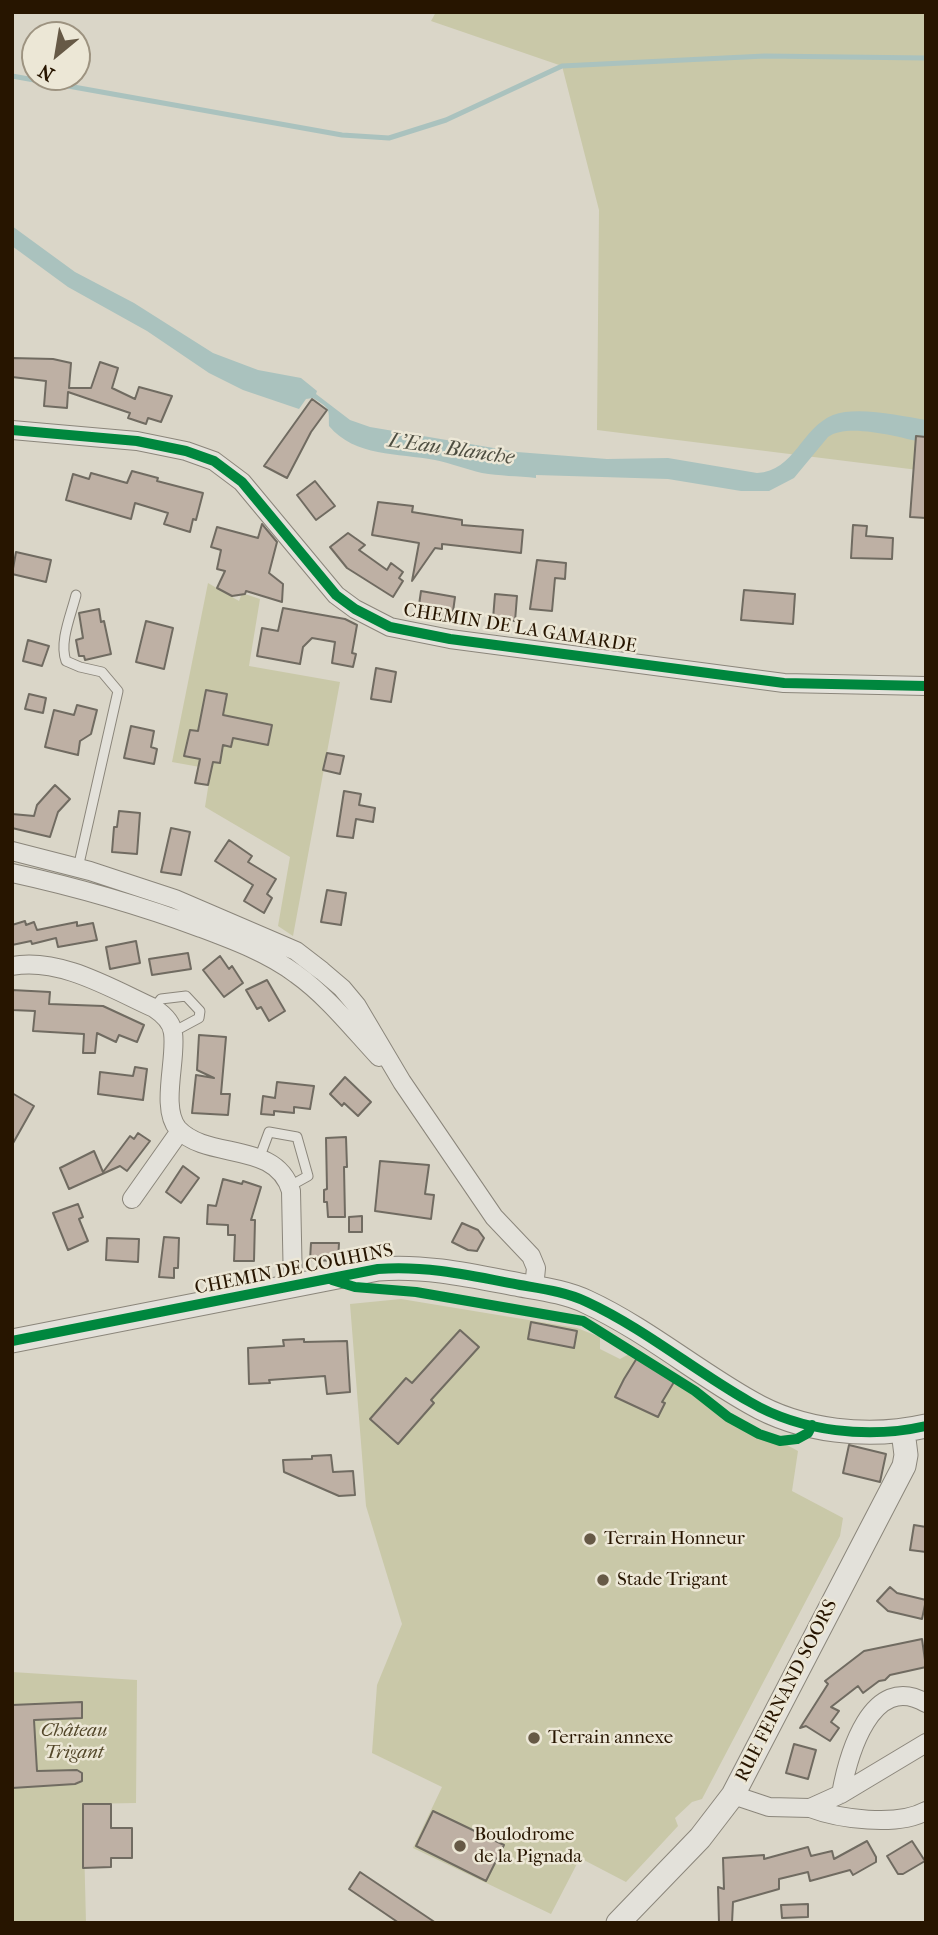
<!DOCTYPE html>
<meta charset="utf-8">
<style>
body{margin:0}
#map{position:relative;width:938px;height:1935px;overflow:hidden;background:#dad6c8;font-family:"IM FELL French Canon",serif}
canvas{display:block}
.frame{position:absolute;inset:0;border:14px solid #271500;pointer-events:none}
.north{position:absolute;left:21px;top:21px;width:70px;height:70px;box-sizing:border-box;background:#ece7d6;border:2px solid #9d9380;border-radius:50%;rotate:210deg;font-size:19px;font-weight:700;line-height:28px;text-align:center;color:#271500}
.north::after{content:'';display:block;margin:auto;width:24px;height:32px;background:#665946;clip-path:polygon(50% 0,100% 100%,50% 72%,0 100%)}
</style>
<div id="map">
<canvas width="938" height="1935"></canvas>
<div class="frame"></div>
<div class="north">N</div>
</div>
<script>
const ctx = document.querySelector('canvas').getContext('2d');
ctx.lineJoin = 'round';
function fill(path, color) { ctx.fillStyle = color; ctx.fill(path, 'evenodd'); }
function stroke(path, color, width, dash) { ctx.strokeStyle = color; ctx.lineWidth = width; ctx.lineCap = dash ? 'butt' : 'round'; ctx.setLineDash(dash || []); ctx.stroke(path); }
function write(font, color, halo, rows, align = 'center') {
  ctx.font = font + ' "IM FELL French Canon",serif'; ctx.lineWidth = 5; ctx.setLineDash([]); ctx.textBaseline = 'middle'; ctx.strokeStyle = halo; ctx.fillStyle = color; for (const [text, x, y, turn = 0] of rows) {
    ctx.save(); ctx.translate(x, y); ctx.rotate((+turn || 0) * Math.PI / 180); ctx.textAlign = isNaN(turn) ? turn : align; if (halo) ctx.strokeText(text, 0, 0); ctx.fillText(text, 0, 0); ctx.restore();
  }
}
const green = new Path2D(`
 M 436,12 L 926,12 L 926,471 L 597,430 L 599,210 L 562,66 L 431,21 Z
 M 208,583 L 239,601 L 242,593 L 260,599 L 249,666 L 340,682 L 293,936 L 278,926 L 290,857 L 205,807 L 211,769 L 172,762 Z
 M 401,1299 L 577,1328 L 600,1337 L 600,1349 L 620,1359 L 631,1353 L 685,1390 L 798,1451 L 792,1491 L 843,1518 L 840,1536 L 702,1799 L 692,1802 L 675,1818 L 678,1826 L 626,1882 L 580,1858 L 551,1914 L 413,1848 L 442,1787 L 372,1753 L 377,1685 L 402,1624 L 366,1506 L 350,1304 Z
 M 12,1672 L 137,1680 L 136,1803 L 83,1804 L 86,1923 L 12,1923 Z`);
const water = new Path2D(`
 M 12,226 L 75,272 L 134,303 L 213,353 L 258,370 L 301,378 L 317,391 L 316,394 L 350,420 L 370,427 L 517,452 L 607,459 L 668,458 L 757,473 C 795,471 801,428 833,415 C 858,406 900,416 926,420 L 926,443 C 901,438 848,422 828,437 L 794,478 L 769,491 L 741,491 L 668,479 L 536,475 L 536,478 C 518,476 499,476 482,473 C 466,469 450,463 435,460 C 398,453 355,457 329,426 C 329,407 330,409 313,398 L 306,399 L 299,409 L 243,390 L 209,373 L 147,331 L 68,287 L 12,246 Z`);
const stream = new Path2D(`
 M 12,76 L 342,135 L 389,138 L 446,120 L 562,66 L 765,56 L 926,58`);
const building = new Path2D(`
 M 12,358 L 53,359 L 71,363 L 69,388 L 91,388 L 100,362 L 118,368 L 112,388 L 135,399 L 139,387 L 172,396 L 161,422 L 148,418 L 146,424 L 128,418 L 130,413 L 68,392 L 67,408 L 44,406 L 46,381 L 12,377 Z
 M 312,399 L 327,410 L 311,432 L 287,478 L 264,466 Z
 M 916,436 L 926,437 L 926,518 L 910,517 Z
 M 132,471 L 158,478 L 157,481 L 203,493 L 196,520 L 193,519 L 190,532 L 164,524 L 168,513 L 135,503 L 131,519 L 66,500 L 73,474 L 89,479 L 91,473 L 127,483 Z
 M 315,481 L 335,506 L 316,520 L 297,495 Z
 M 378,502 L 413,506 L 412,512 L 462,520 L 462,525 L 523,530 L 521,553 L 442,544 L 442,549 L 435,548 L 412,581 L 419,543 L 372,535 Z
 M 262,524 L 277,542 L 269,573 L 283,584 L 282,602 L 246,591 L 245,594 L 232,596 L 217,588 L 225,571 L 217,569 L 221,550 L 211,547 L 217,527 L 258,538 Z
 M 853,525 L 867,526 L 866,536 L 893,538 L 892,559 L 851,558 Z
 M 348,533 L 365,545 L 359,550 L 387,570 L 391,563 L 403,572 L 399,578 L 403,581 L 393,597 L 347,568 L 330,547 Z
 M 16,552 L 51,560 L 46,582 L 12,574 Z
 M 537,560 L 566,563 L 565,579 L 555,578 L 552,611 L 530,609 Z
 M 744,590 L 795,594 L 793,624 L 741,620 Z
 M 421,591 L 455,597 L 452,619 L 429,616 L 429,614 L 418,612 Z
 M 495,594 L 517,596 L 515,621 L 493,619 Z
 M 283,608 L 345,619 L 357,625 L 352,653 L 356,654 L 353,667 L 332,663 L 335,642 L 312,638 L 303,647 L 300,664 L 257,656 L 262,628 L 278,631 Z
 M 99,609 L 101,622 L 104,621 L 111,654 L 85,660 L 84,656 L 79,656 L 76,640 L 83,638 L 79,613 Z
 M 146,621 L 173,628 L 164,669 L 136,662 Z
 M 28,640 L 49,646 L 42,666 L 23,661 Z
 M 376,668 L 396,672 L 391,702 L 371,699 Z
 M 206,690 L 227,694 L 223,715 L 272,725 L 268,745 L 233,738 L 231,747 L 223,745 L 220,763 L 213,762 L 208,785 L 195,783 L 200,759 L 184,756 L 190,730 L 198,731 Z
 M 29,694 L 46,698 L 43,713 L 25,709 Z
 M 77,705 L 97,710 L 91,734 L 80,741 L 78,755 L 45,747 L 54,710 L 74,715 Z
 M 131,726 L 154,731 L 151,747 L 157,749 L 154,764 L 124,758 Z
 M 327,753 L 344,756 L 340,774 L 323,770 Z
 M 55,785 L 70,799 L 58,812 L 50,837 L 12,828 L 12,814 L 34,816 L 37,805 Z
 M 344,791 L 361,794 L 359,805 L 375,808 L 373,822 L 356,819 L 353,838 L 337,836 Z
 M 119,811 L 140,813 L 137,854 L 112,852 L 114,827 L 117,827 Z
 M 171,828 L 190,832 L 181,875 L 161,872 Z
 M 229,840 L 252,856 L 248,862 L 276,879 L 267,894 L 272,898 L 264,913 L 244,901 L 253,885 L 215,861 Z
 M 327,890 L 346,893 L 341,925 L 321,922 Z
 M 25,921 L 26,925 L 34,922 L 37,930 L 77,922 L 77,926 L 93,923 L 97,940 L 58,947 L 56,938 L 32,944 L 31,941 L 12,945 L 12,925 Z
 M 136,941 L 140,963 L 110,969 L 106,947 Z
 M 188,953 L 191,969 L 152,975 L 149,959 Z
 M 220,956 L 229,969 L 232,966 L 243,983 L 224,997 L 203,970 Z
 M 267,980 L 285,1011 L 269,1021 L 261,1007 L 257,1009 L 246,990 Z
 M 12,990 L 50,992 L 49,1004 L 103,1006 L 144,1025 L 137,1042 L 119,1035 L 116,1042 L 97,1033 L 95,1053 L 83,1053 L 84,1034 L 33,1031 L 35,1011 L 12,1010 Z
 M 199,1035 L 226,1037 L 221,1094 L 230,1094 L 228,1115 L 192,1113 L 196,1075 L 214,1078 L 197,1070 Z
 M 135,1067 L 147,1069 L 143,1100 L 98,1094 L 100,1072 L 133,1076 Z
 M 345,1077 L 371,1102 L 358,1116 L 344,1103 L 342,1106 L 330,1094 Z
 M 277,1082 L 314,1086 L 310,1109 L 294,1107 L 294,1113 L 274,1111 L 274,1115 L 261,1114 L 263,1096 L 275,1098 Z
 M 12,1093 L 34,1106 L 12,1145 Z
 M 138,1133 L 150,1141 L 127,1171 L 120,1166 L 69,1189 L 60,1168 L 94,1151 L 103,1172 L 130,1136 L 134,1139 Z
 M 346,1137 L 347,1167 L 344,1167 L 345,1217 L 328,1217 L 327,1202 L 324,1202 L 324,1190 L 327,1189 L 326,1138 Z
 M 380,1161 L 429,1165 L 425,1194 L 434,1195 L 431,1219 L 375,1211 Z
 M 183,1166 L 199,1178 L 181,1203 L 166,1192 Z
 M 223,1179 L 242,1184 L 243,1181 L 261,1187 L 251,1220 L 255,1220 L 254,1261 L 234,1261 L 235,1235 L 228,1235 L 228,1225 L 207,1224 L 208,1205 L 216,1206 Z
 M 78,1204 L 83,1217 L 79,1219 L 88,1241 L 68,1250 L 53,1213 Z
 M 362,1216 L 362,1232 L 349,1232 L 349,1217 Z
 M 462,1223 L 478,1230 L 484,1238 L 477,1251 L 468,1250 L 452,1242 Z
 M 164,1237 L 179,1238 L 178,1268 L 174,1268 L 174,1278 L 159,1277 Z
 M 107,1238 L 139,1239 L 138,1262 L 106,1260 Z
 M 311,1243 L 339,1243 L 338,1261 L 310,1260 Z
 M 531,1322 L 577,1331 L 574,1348 L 528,1339 Z
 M 460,1330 L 479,1347 L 431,1400 L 434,1403 L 398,1444 L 370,1419 L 406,1378 L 412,1383 Z
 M 304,1339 L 304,1342 L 347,1341 L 350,1392 L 327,1394 L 325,1376 L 269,1380 L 270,1383 L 249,1384 L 248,1348 L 284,1346 L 283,1340 Z
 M 637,1358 L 674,1382 L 662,1402 L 665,1403 L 658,1417 L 615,1397 L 624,1379 Z
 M 849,1445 L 886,1454 L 880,1482 L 843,1473 Z
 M 331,1455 L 333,1472 L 353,1471 L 355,1495 L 339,1496 L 284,1472 L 283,1460 L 312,1459 L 312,1456 Z
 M 914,1525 L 926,1527 L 926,1552 L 910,1550 Z
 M 890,1587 L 897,1593 L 926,1600 L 922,1619 L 888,1611 L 877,1601 Z
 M 922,1639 L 926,1667 L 890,1675 L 885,1680 L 879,1681 L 863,1693 L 858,1686 L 831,1707 L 839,1711 L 831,1722 L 839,1728 L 830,1741 L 806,1726 L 800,1728 L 828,1684 L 825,1681 L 864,1651 Z
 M 82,1702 L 82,1718 L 34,1720 L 37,1771 L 77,1770 L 82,1773 L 82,1781 L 75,1784 L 12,1788 L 12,1705 Z
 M 794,1744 L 816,1750 L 808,1779 L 786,1773 Z
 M 83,1804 L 111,1804 L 111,1828 L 132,1828 L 132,1858 L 111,1858 L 111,1867 L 83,1868 Z
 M 433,1811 L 504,1845 L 486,1881 L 416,1846 Z
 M 867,1841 L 876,1857 L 876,1862 L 853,1875 L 850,1870 L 810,1881 L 808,1872 L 779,1879 L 779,1889 L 733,1902 L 732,1923 L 719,1923 L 718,1887 L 724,1889 L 723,1858 L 764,1855 L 764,1859 L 808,1847 L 811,1856 L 832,1851 L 834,1859 Z
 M 912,1841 L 925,1861 L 903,1874 L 898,1874 L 887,1856 Z
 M 360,1872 L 436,1923 L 399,1923 L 349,1889 Z
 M 808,1904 L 808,1917 L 782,1918 L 781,1905 Z`);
const service = new Path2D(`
 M 76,595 C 71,615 59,642 66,661 L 80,667 L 102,672 L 118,691 L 78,868
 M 154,1008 L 161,999 L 186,996 L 200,1011 L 199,1018 L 173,1032
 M 259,1159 L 269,1132 L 297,1137 L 308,1176 L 290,1186`);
const minor = new Path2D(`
 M 12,430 L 137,441 L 186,451 L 214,461 L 242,482 L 336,595 L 355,609 L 390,627 L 450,639 L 784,683 L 926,686
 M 12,851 L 90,871 L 175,899 L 296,951 L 322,971 L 342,988 L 357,1006 L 402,1082 L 494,1217 L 531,1256 L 536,1268 L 534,1288
 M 12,873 C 76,887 139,905 201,928 C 233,940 268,953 296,974 C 327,996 353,1029 379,1057
 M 12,966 C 60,957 112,989 154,1008 C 163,1014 172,1022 173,1033 C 177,1059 160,1108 178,1129 C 208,1161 276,1140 291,1191 L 293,1287
 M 132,1199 L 180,1131
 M 841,1794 C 848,1756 871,1671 926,1703
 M 733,1795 L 769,1807 L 810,1808 L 841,1794 L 926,1743
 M 810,1808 C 839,1819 897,1827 926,1811`);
const tertiary = new Path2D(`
 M 12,1341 L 378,1269 C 426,1265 473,1276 520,1285 C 543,1289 566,1292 587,1302 C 645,1329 695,1371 750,1402 C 801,1432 869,1439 926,1426
 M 618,1923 L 700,1838 L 733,1795 L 904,1466 L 906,1455 L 903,1431`);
const cycleway = new Path2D(`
 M 12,430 L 137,441 L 186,451 L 214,461 L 242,482 L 336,595 L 355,609 L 390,627 L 450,639 L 784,683 L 926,686
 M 332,1280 L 355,1287 L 416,1292 L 583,1321 L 695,1391 L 728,1417 L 759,1434 L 780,1441 L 797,1439 L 808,1433 L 812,1425
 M 12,1341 L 378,1269 C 426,1265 473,1276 520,1285 C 543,1289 566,1292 587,1302 C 645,1329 695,1371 750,1402 C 801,1432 869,1439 926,1426`);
const markers = [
 [590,1539,7,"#665946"],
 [603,1580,7,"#665946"],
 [534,1738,7,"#665946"],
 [460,1846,7,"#665946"]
];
const streetNames = [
 ["CHEMIN DE LA GAMARDE",520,629,9],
 ["CHEMIN DE COUHINS",294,1270,-11],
 ["RUE FERNAND SOORS",787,1691,-63]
];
const poiNames = [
 ["Terrain Honneur",604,1539],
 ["Stade Trigant",617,1580],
 ["Terrain annexe",548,1738],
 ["Boulodrome",474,1835],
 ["de la Pignada",474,1857]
];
const parkNames = [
 ["Château",74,1731],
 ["Trigant",74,1753]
];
const waterNames = [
 ["L'Eau Blanche",451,450,8]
];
fill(green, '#c9c8a8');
fill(water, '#aac2be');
stroke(stream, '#aac2be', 5);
fill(building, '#beb0a4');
stroke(building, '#706b61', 2);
stroke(service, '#8b867b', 11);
stroke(minor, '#8b867b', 20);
stroke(tertiary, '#8b867b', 25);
stroke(service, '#e3e1da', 9);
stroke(minor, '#e3e1da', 18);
stroke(tertiary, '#e3e1da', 23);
stroke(cycleway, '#00873e', 10);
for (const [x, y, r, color] of markers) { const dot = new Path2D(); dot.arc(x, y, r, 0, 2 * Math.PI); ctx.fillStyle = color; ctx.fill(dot); stroke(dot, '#ece7d6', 2.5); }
write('19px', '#271500', '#ece7d6', streetNames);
write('19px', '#271500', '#ece7d6', poiNames, 'left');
write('italic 19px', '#53472a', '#ece7d6', parkNames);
write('italic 21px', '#4e4e41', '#ece7d6', waterNames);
</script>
